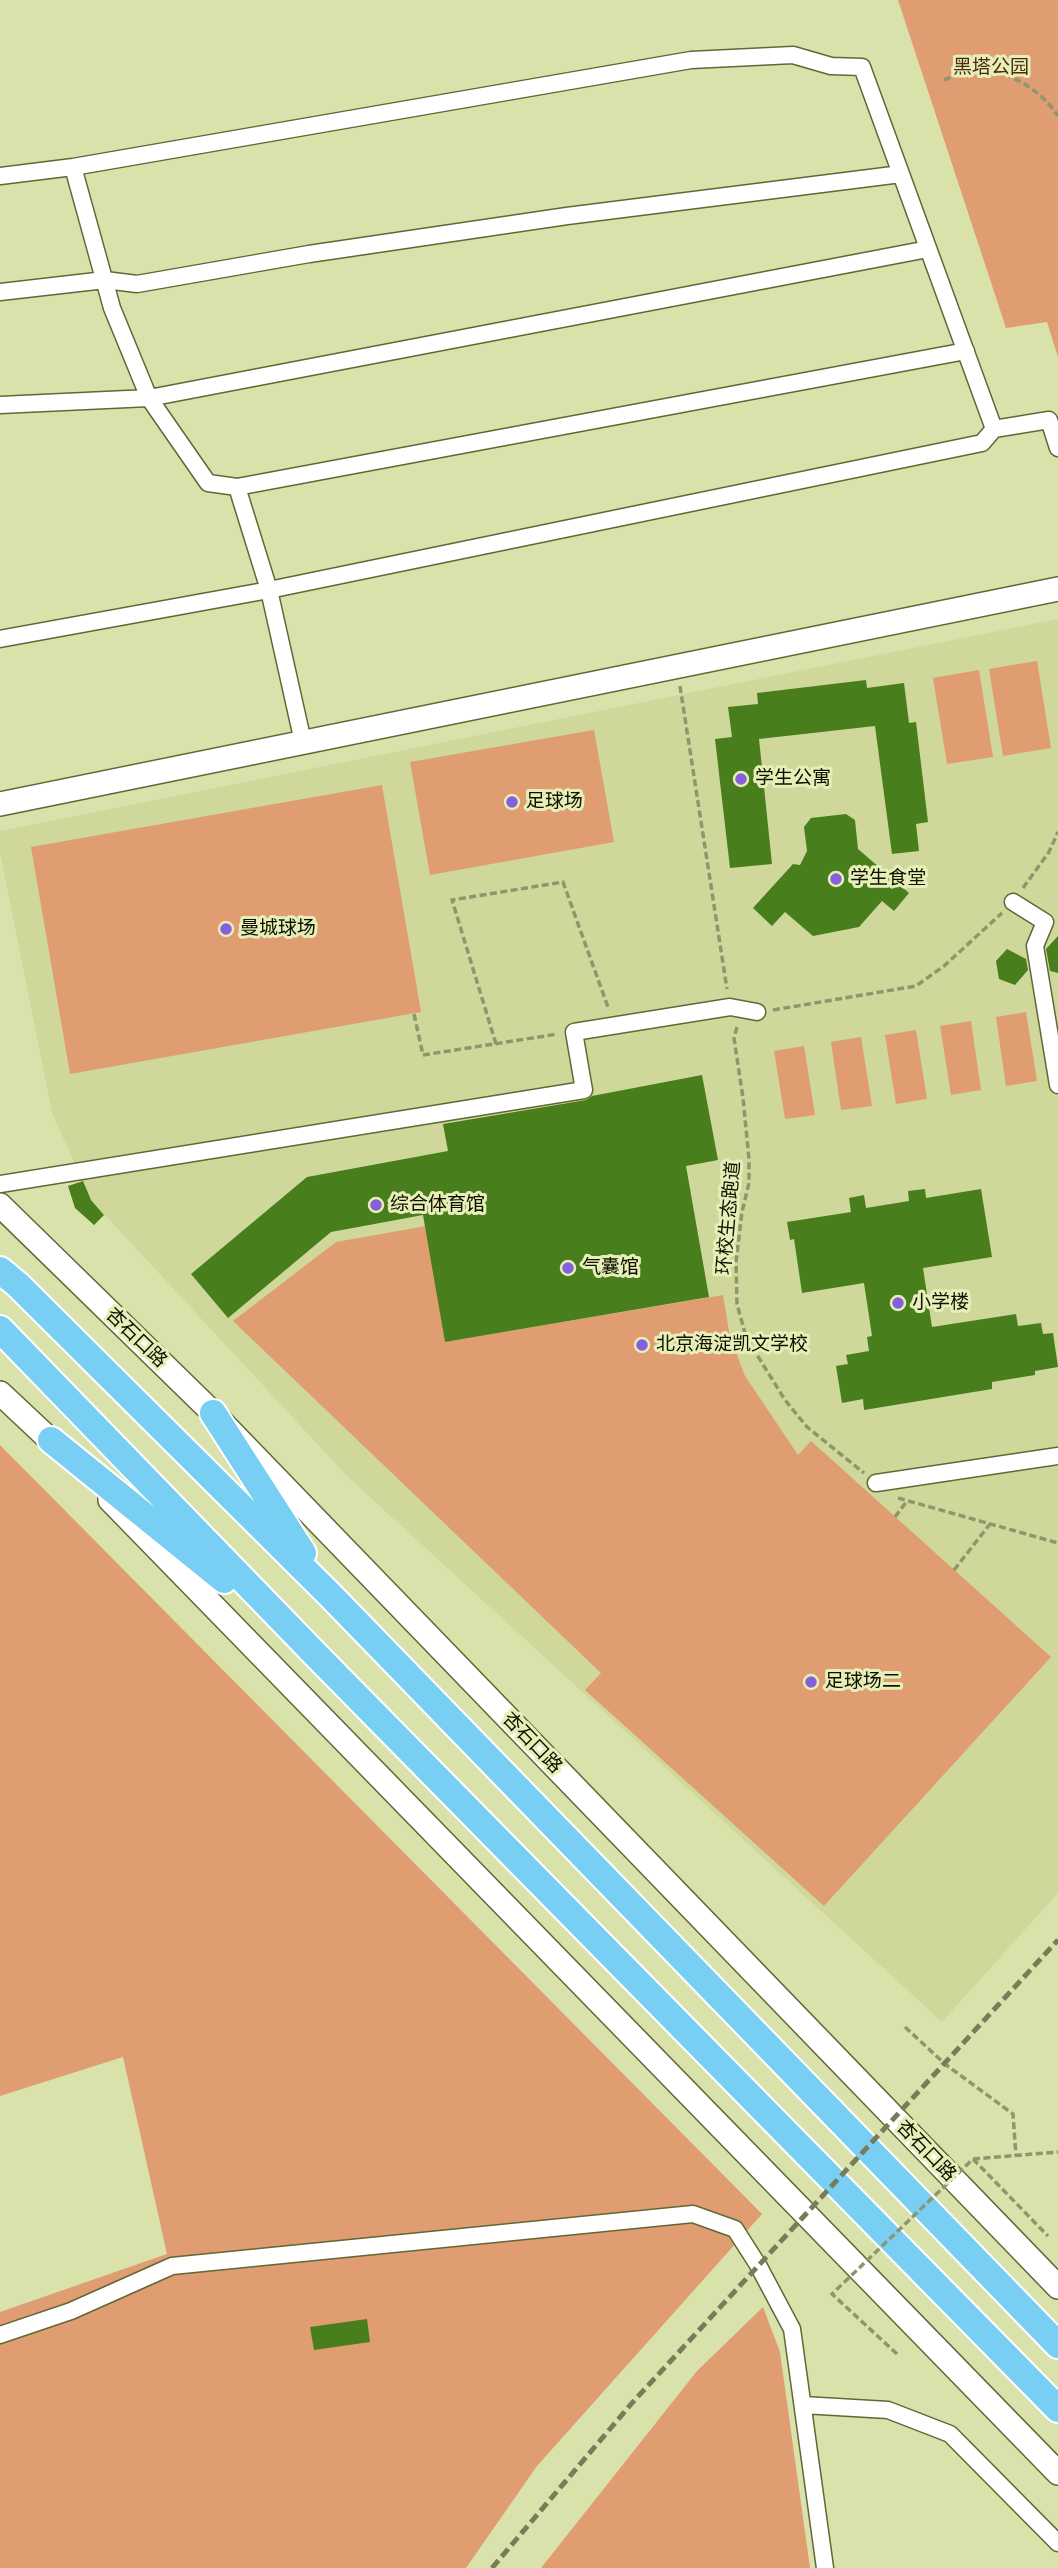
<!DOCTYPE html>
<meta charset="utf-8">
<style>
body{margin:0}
canvas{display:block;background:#dae2ab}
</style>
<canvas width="1058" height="2568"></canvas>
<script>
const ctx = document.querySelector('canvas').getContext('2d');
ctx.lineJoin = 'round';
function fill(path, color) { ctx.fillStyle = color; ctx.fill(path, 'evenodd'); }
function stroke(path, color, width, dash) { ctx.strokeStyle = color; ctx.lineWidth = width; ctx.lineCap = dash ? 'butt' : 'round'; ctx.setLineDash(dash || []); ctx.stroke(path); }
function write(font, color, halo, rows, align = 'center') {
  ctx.font = font + ' "PT Sans","Noto Sans SC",sans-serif'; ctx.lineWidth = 6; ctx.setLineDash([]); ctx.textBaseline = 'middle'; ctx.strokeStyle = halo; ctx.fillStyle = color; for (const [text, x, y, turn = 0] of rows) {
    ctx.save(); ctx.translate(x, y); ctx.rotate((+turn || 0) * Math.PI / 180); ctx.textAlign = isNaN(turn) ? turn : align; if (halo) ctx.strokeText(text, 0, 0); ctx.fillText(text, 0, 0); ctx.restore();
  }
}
const built = new Path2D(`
 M 1058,619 L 1058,1893 L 942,2022 L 347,1476 L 91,1200 L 52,1113 L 0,853 L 0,831 Z`);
const green = new Path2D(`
 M 898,0 L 1058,0 L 1058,357 L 1047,322 L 1006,328 Z
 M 1037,661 L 1051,748 L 1003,756 L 989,669 Z
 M 979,670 L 993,757 L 947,764 L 933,678 Z
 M 594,730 L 614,842 L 430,875 L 410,762 Z
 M 382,785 L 421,1012 L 70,1074 L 31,847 Z
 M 1026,1012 L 1037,1081 L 1006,1086 L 996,1017 Z
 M 971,1021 L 981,1090 L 951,1095 L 940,1026 Z
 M 916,1030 L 927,1099 L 896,1104 L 885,1035 Z
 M 861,1037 L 872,1106 L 841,1110 L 831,1042 Z
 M 804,1046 L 815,1115 L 785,1119 L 774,1051 Z
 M 426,1226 L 445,1342 L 723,1295 L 730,1337 L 745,1376 L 798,1455 L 811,1441 L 1051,1657 L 824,1906 L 585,1690 L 601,1673 L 233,1321 L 336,1242 Z
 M 0,1445 L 762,2214 L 537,2466 L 466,2568 L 0,2568 L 0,2312 L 167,2254 L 123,2057 L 0,2096 Z
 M 763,2307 L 780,2352 L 810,2568 L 541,2568 L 697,2371 Z`);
const building = new Path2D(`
 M 866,680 L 867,688 L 904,683 L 909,723 L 916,722 L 928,822 L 916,824 L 919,851 L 892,854 L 875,726 L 759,739 L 772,864 L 730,868 L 715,739 L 732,737 L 728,707 L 758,704 L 757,693 Z
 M 846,814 L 855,820 L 858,849 L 909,893 L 894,911 L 882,901 L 859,927 L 813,936 L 785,912 L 772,926 L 753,908 L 793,864 L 800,865 L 807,851 L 804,827 L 811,818 Z
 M 1058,936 L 1058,973 L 1050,971 L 1046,949 Z
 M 1007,949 L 1026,959 L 1028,970 L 1015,985 L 999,979 L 996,961 Z
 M 702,1075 L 718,1160 L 686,1166 L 709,1297 L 445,1342 L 423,1215 L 331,1232 L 228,1318 L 191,1274 L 307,1177 L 448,1151 L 443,1124 L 586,1100 L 592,1096 Z
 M 83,1181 L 91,1200 L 104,1215 L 94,1225 L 75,1208 L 68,1186 Z
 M 925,1189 L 926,1198 L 981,1189 L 992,1257 L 923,1268 L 932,1327 L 1016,1314 L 1018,1326 L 1041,1323 L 1043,1334 L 1053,1333 L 1058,1367 L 1035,1371 L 1035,1375 L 992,1382 L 992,1389 L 864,1410 L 863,1399 L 842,1403 L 836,1366 L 848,1364 L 846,1355 L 869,1351 L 867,1337 L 872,1336 L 864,1283 L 802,1293 L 794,1239 L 790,1240 L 787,1222 L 851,1212 L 849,1198 L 864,1195 L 866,1208 L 909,1201 L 908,1191 Z
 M 367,2319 L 370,2342 L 314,2350 L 310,2327 Z`);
const path = new Path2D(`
 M 944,80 C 952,77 962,71 970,70 C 1003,67 1040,88 1058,116
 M 680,686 L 727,989
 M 1023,888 L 1049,852 L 1058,832
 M 773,1010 L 916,986 L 944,966 L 1002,913
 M 414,1014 L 423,1055 L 558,1034
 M 737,1027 L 734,1038 L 743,1098 L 749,1159 L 749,1183 L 742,1212 L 736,1262 L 737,1304 L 746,1337 L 785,1400 L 807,1427 L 864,1473
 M 496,1044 L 452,900 L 563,882 L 609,1010
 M 898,1498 L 1058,1543
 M 895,1517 L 907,1501
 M 954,1570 L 990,1524
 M 905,2027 L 945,2064 L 1013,2114 L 1016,2156
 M 973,2159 L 1048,2236
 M 973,2159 L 1058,2152`);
const street = new Path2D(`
 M 73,167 L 112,308 L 149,398 L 208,483 L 237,487 L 269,590 L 303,742
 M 0,176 L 73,167 L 691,60 L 793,55 L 831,66 L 862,67 L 994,429
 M 0,292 L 105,280 L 137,284 L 309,254 L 567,216 L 901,174
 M 0,405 L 149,398 L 928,249
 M 237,487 L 966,351
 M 0,639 L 269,590 L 982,443 L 994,429 L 1049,420 L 1058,448
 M 1013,902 L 1045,922 L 1035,946 L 1058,1085
 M 0,1184 L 584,1090 L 574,1032 L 730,1007 L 757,1012
 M 876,1483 L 1058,1456
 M 0,2335 L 71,2311 L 172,2266 L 693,2214 L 735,2229 L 758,2265 L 792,2329 L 825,2568
 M 803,2405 L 888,2410 L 950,2434 L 1058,2543`);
const secondary = new Path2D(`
 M 0,804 L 1058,589
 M 0,1205 L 213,1413 L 1058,2287
 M 0,1393 L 64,1453
 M 110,1500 L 1058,2473`);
const primary = new Path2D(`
 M 0,1270 L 18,1285 L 330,1595 L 1058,2345
 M 0,1329 L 317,1656 L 1058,2409
 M 213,1413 L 303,1553
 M 51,1440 L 224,1580`);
const rail = new Path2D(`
 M 492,2568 L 632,2403 L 1058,1940`);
const pathBridge = new Path2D(`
 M 897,2354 L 832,2294 L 973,2159`);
const markers = [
 [741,779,7,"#8560db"],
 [512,802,7,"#8560db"],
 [836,879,7,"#8560db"],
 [226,929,7,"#8560db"],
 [376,1205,7,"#8560db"],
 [568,1268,7,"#8560db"],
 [898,1303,7,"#8560db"],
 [642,1345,7,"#8560db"],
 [811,1682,7,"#8560db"]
];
const parkNames = [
 ["黑塔公园",991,68]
];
const poiNames = [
 ["学生公寓",755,779],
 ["足球场",526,802],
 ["学生食堂",850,879],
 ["曼城球场",240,929],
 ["综合体育馆",390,1205],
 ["气囊馆",582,1268],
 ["小学楼",912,1303],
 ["北京海淀凯文学校",656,1345],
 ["足球场二",825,1682]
];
const streetNames = [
 ["环校生态跑道",729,1218,-85],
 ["杏石口路",136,1338,44],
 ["杏石口路",532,1743,46],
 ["杏石口路",926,2151,46]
];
fill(built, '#cfd89a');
fill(green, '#df9d71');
fill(building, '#487e1b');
stroke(street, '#626735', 19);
stroke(secondary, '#626735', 26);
stroke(primary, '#fff', 30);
stroke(path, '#8f956c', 3.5, [7, 3.5]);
stroke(street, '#fff', 16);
stroke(secondary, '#fff', 23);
stroke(primary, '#79cef4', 26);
stroke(rail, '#787c58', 5, [10, 5]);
stroke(pathBridge, '#8f956c', 3.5, [7, 3.5]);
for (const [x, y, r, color] of markers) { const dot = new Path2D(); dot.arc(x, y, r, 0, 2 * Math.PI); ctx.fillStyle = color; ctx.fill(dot); stroke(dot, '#e7efb8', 2.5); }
write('19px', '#4e290d', '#e7efb8', parkNames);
write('19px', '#0f1000', '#e7efb8', poiNames, 'left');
write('19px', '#0f1000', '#e7efb8', streetNames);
</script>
